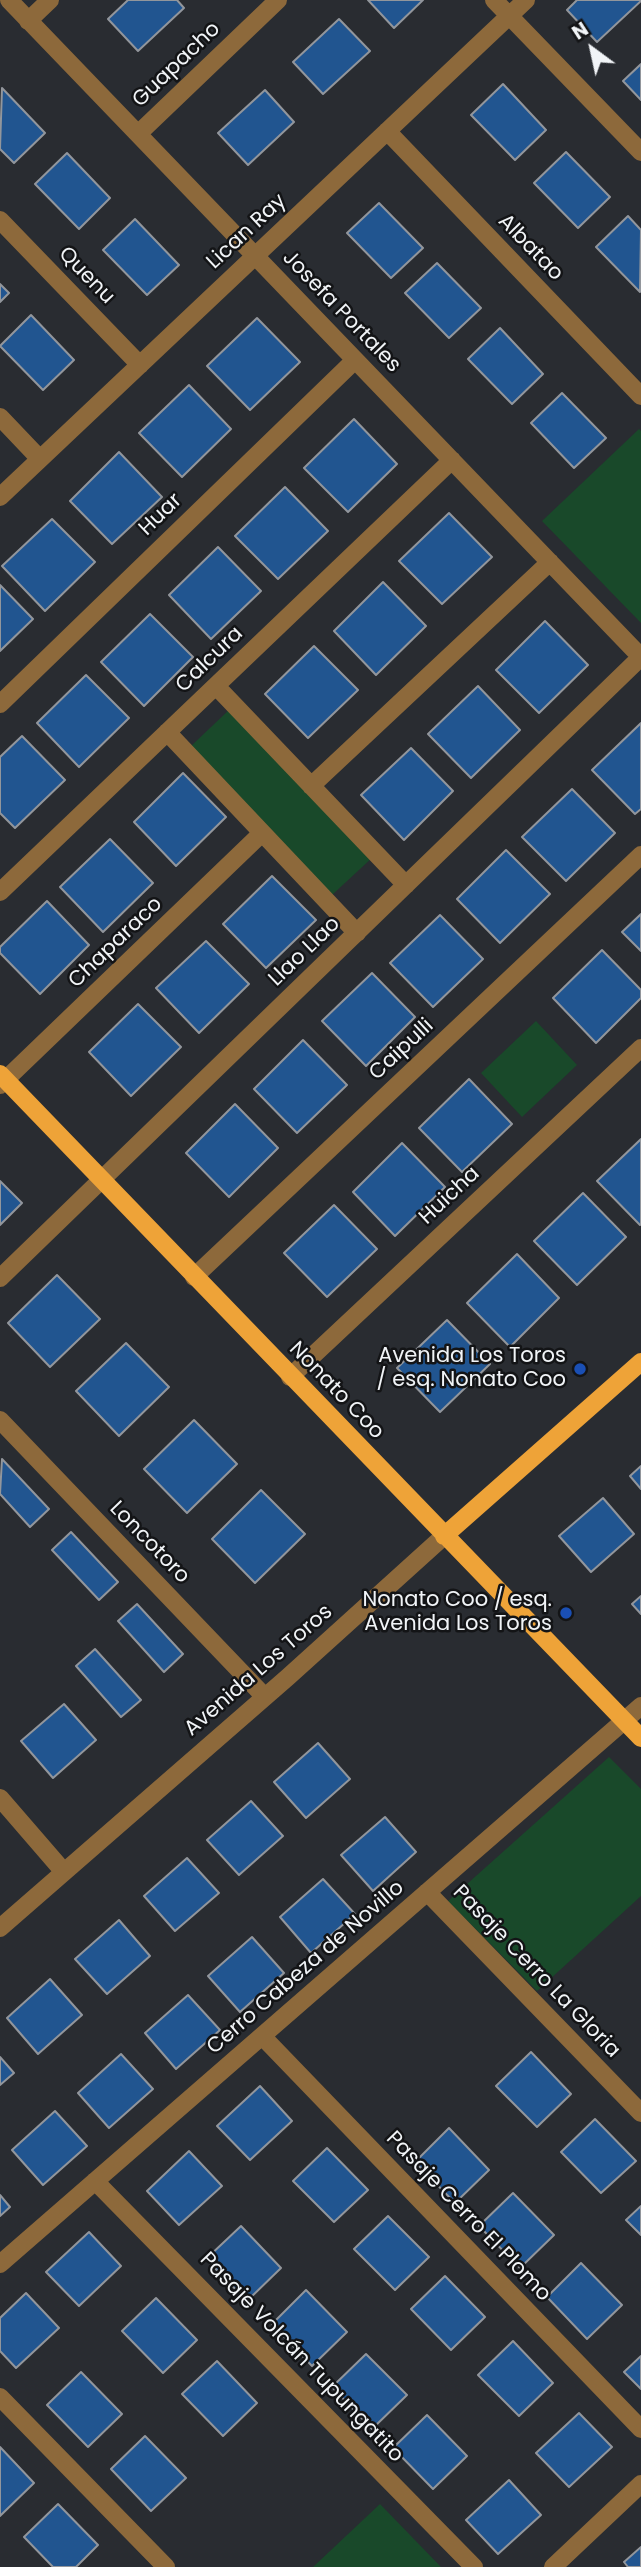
<!DOCTYPE html>
<meta charset="utf-8">
<style>
body{margin:0}
#map{position:relative;width:641px;height:2567px;overflow:hidden;background:#292c31;font-family:Poppins,sans-serif}
canvas{display:block}
.north{position:absolute;left:557px;top:14px;width:70px;height:70px;-webkit-text-stroke:5px #131416;paint-order:stroke;rotate:327deg;font-size:19px;font-weight:700;line-height:28px;text-align:center;color:#f1f4f7}
.north::after{content:'';display:block;margin:auto;width:24px;height:32px;background:#f1f4f7;clip-path:polygon(50% 0,100% 100%,50% 72%,0 100%)}
</style>
<div id="map">
<canvas width="641" height="2567"></canvas>
<div class="north">N</div>
</div>
<script>
const ctx = document.querySelector('canvas').getContext('2d');
ctx.lineJoin = 'round';
function fill(path, color) { ctx.fillStyle = color; ctx.fill(path, 'evenodd'); }
function stroke(path, color, width, dash) { ctx.strokeStyle = color; ctx.lineWidth = width; ctx.lineCap = dash ? 'butt' : 'round'; ctx.setLineDash(dash || []); ctx.stroke(path); }
function write(font, color, halo, rows, align = 'center') {
  ctx.font = font + ' Poppins,sans-serif'; ctx.lineWidth = 5; ctx.setLineDash([]); ctx.textBaseline = 'middle'; ctx.strokeStyle = halo; ctx.fillStyle = color; for (const [text, x, y, turn = 0] of rows) {
    ctx.save(); ctx.translate(x, y); ctx.rotate((+turn || 0) * Math.PI / 180); ctx.textAlign = isNaN(turn) ? turn : align; if (halo) ctx.strokeText(text, 0, 0); ctx.fillText(text, 0, 0); ctx.restore();
  }
}
const green = new Path2D(`
 M 639,429 L 641,431 L 641,623 L 542,521 Z
 M 231,708 L 373,857 L 332,895 L 190,747 Z
 M 536,1021 L 577,1065 L 522,1117 L 481,1073 Z
 M 609,1757 L 641,1789 L 641,1896 L 537,1991 L 448,1901 Z
 M 380,2504 L 441,2567 L 313,2567 Z`);
const building = new Path2D(`
 M 128,0 L 177,0 L 184,8 L 138,51 L 108,19 Z
 M 368,0 L 423,0 L 394,28 Z
 M 577,0 L 641,0 L 641,1 L 597,42 L 567,10 Z
 M 339,19 L 370,51 L 323,94 L 293,62 Z
 M 641,64 L 641,100 L 623,81 Z
 M 503,84 L 546,130 L 515,160 L 471,115 Z
 M 2,88 L 45,133 L 14,163 L 0,149 Z
 M 265,90 L 294,122 L 248,165 L 218,133 Z
 M 566,152 L 610,197 L 578,228 L 534,183 Z
 M 67,153 L 110,198 L 79,229 L 35,184 Z
 M 379,203 L 423,248 L 391,278 L 347,233 Z
 M 628,216 L 641,230 L 640,292 L 596,247 Z
 M 135,219 L 179,265 L 147,295 L 103,250 Z
 M 437,263 L 481,308 L 449,338 L 405,293 Z
 M 0,284 L 9,293 L 0,302 Z
 M 31,315 L 74,360 L 43,390 L 0,346 Z
 M 257,318 L 300,362 L 250,410 L 207,366 Z
 M 500,328 L 543,374 L 512,404 L 468,359 Z
 M 189,385 L 231,429 L 182,477 L 139,433 Z
 M 562,393 L 606,438 L 574,468 L 531,423 Z
 M 354,419 L 397,464 L 348,512 L 304,468 Z
 M 119,452 L 162,497 L 112,544 L 70,501 Z
 M 285,487 L 328,531 L 278,579 L 235,536 Z
 M 449,513 L 492,557 L 442,604 L 399,561 Z
 M 52,519 L 95,562 L 45,611 L 2,566 Z
 M 218,547 L 261,591 L 211,639 L 169,595 Z
 M 383,582 L 426,626 L 376,675 L 334,631 Z
 M 0,585 L 33,619 L 0,651 Z
 M 150,614 L 193,657 L 144,706 L 101,662 Z
 M 545,621 L 588,665 L 539,713 L 496,670 Z
 M 314,646 L 358,690 L 308,738 L 265,694 Z
 M 86,675 L 129,718 L 79,767 L 37,723 Z
 M 478,686 L 520,730 L 471,778 L 428,734 Z
 M 641,723 L 641,809 L 635,814 L 592,770 Z
 M 22,736 L 65,780 L 15,828 L 0,813 L 0,757 Z
 M 411,748 L 453,791 L 404,840 L 361,795 Z
 M 183,773 L 226,817 L 176,866 L 134,822 Z
 M 572,789 L 615,833 L 566,881 L 522,837 Z
 M 110,839 L 153,883 L 103,932 L 60,887 Z
 M 506,850 L 550,894 L 500,943 L 457,899 Z
 M 272,876 L 316,920 L 266,968 L 223,924 Z
 M 47,901 L 89,945 L 40,994 L 0,953 L 0,947 Z
 M 641,914 L 641,951 L 622,932 Z
 M 440,915 L 483,959 L 433,1007 L 390,963 Z
 M 206,941 L 249,984 L 199,1033 L 156,988 Z
 M 602,950 L 641,990 L 641,998 L 596,1043 L 553,998 Z
 M 372,973 L 415,1017 L 366,1066 L 322,1021 Z
 M 138,1004 L 181,1047 L 131,1096 L 89,1052 Z
 M 303,1040 L 347,1085 L 297,1133 L 254,1089 Z
 M 469,1079 L 512,1124 L 462,1172 L 419,1128 Z
 M 235,1104 L 278,1148 L 229,1197 L 186,1153 Z
 M 641,1139 L 641,1224 L 640,1225 L 597,1181 Z
 M 402,1143 L 445,1187 L 395,1236 L 353,1192 Z
 M 0,1181 L 22,1203 L 0,1225 Z
 M 583,1193 L 626,1237 L 577,1285 L 534,1241 Z
 M 334,1205 L 377,1249 L 327,1297 L 284,1253 Z
 M 517,1254 L 559,1298 L 510,1347 L 467,1303 Z
 M 57,1275 L 100,1319 L 50,1367 L 8,1323 Z
 M 447,1320 L 490,1364 L 440,1412 L 397,1368 Z
 M 126,1343 L 169,1387 L 119,1436 L 76,1391 Z
 M 194,1420 L 237,1464 L 187,1513 L 144,1469 Z
 M 2,1459 L 49,1509 L 30,1527 L 0,1494 Z
 M 641,1466 L 641,1489 L 630,1476 Z
 M 261,1490 L 305,1534 L 255,1583 L 212,1539 Z
 M 603,1498 L 634,1534 L 591,1572 L 559,1536 Z
 M 71,1532 L 118,1582 L 99,1600 L 52,1550 Z
 M 641,1596 L 641,1614 L 632,1604 Z
 M 137,1604 L 183,1654 L 164,1672 L 118,1621 Z
 M 95,1649 L 141,1700 L 121,1717 L 76,1666 Z
 M 64,1704 L 96,1740 L 53,1778 L 21,1741 Z
 M 318,1743 L 350,1779 L 306,1818 L 274,1782 Z
 M 251,1801 L 283,1836 L 239,1875 L 207,1840 Z
 M 385,1817 L 416,1852 L 373,1891 L 341,1855 Z
 M 187,1858 L 219,1893 L 175,1931 L 144,1896 Z
 M 323,1879 L 355,1914 L 311,1953 L 280,1917 Z
 M 119,1920 L 150,1956 L 107,1994 L 75,1959 Z
 M 252,1937 L 284,1973 L 240,2012 L 208,1976 Z
 M 50,1979 L 82,2015 L 38,2054 L 7,2018 Z
 M 188,1995 L 220,2030 L 176,2069 L 145,2033 Z
 M 531,2052 L 571,2094 L 537,2127 L 496,2086 Z
 M 121,2054 L 153,2089 L 109,2128 L 78,2093 Z
 M 0,2057 L 14,2073 L 0,2085 Z
 M 260,2086 L 292,2121 L 250,2160 L 217,2126 Z
 M 55,2111 L 87,2146 L 43,2185 L 12,2150 Z
 M 595,2119 L 636,2161 L 601,2193 L 561,2152 Z
 M 449,2128 L 489,2170 L 455,2203 L 415,2162 Z
 M 327,2148 L 368,2190 L 334,2222 L 293,2181 Z
 M 189,2151 L 222,2186 L 179,2225 L 147,2191 Z
 M 513,2193 L 554,2235 L 520,2268 L 479,2226 Z
 M 0,2195 L 10,2207 L 0,2216 Z
 M 641,2206 L 641,2235 L 626,2220 Z
 M 388,2216 L 429,2257 L 395,2290 L 354,2249 Z
 M 241,2226 L 281,2268 L 247,2301 L 206,2259 Z
 M 89,2232 L 121,2266 L 79,2306 L 46,2272 Z
 M 581,2263 L 622,2305 L 587,2339 L 547,2297 Z
 M 445,2276 L 485,2317 L 451,2350 L 411,2309 Z
 M 306,2290 L 347,2332 L 312,2366 L 272,2324 Z
 M 26,2293 L 59,2328 L 16,2368 L 0,2351 L 0,2318 Z
 M 156,2298 L 197,2340 L 163,2373 L 122,2331 Z
 M 513,2341 L 553,2383 L 519,2416 L 478,2375 Z
 M 366,2354 L 407,2395 L 372,2429 L 332,2387 Z
 M 641,2356 L 641,2389 L 624,2372 Z
 M 217,2361 L 257,2403 L 223,2436 L 182,2394 Z
 M 81,2372 L 122,2414 L 88,2447 L 47,2405 Z
 M 579,2413 L 612,2447 L 569,2487 L 536,2453 Z
 M 427,2415 L 467,2456 L 433,2489 L 393,2448 Z
 M 145,2436 L 186,2478 L 151,2511 L 111,2469 Z
 M 0,2447 L 34,2483 L 0,2516 Z
 M 509,2480 L 541,2515 L 498,2554 L 466,2520 Z
 M 58,2504 L 98,2545 L 76,2567 L 53,2567 L 24,2537 Z
 M 641,2547 L 641,2567 L 628,2567 L 624,2562 Z`);
const minor = new Path2D(`
 M 9,0 L 641,657
 M 494,0 L 641,152
 M 28,21 L 50,0
 M 387,131 L 641,396
 M 138,134 L 278,0
 M 0,220 L 140,365
 M 0,417 L 40,459
 M 0,497 L 526,0
 M 216,686 L 406,885
 M 0,704 L 355,360
 M 167,732 L 357,933
 M 311,786 L 550,562
 M 0,892 L 452,460
 M 0,1085 L 262,833
 M 194,1277 L 641,855
 M 0,1278 L 641,657
 M 290,1377 L 641,1048
 M 0,1420 L 265,1697
 M 0,1798 L 64,1872
 M 427,1892 L 641,2113
 M 0,1928 L 288,1677 L 444,1536
 M 262,2036 L 641,2429
 M 95,2181 L 474,2567
 M 0,2264 L 641,1706
 M 0,2397 L 166,2567
 M 553,2567 L 641,2484`);
const major = new Path2D(`
 M 0,1074 L 641,1738
 M 444,1536 L 641,1362`);
const markers = [
 [580,1369,7,"#1a4fb4"],
 [566,1613,7,"#1a4fb4"]
];
const streetNames = [
 ["Guapacho",177,65,-44],
 ["Lican Ray",247,232,-43],
 ["Albatao",530,248,46],
 ["Quenu",86,276,46],
 ["Josefa Portales",341,312,46],
 ["Huar",161,515,-44],
 ["Calcura",210,660,-44],
 ["Chaparaco",116,943,-44],
 ["Llao Llao",305,952,-44],
 ["Caipulli",402,1050,-43],
 ["Huicha",450,1196,-43],
 ["Nonato Coo",336,1391,46],
 ["Loncotoro",149,1543,46],
 ["Avenida Los Toros",259,1671,-41],
 ["Cerro Cabeza de Novillo",306,1968,-41],
 ["Pasaje Cerro La Gloria",536,1972,46],
 ["Pasaje Cerro El Plomo",468,2217,46],
 ["Pasaje Volcán Tupungatito",301,2358,46]
];
const poiNames = [
 ["Avenida Los Toros",566,1357],
 ["/ esq. Nonato Coo",566,1381],
 ["Nonato Coo / esq.",552,1601],
 ["Avenida Los Toros",552,1625]
];
fill(green, '#19492a');
fill(building, '#215590');
stroke(building, '#92969c', 2);
stroke(minor, '#8d693b', 18);
stroke(major, '#eea338', 18);
for (const [x, y, r, color] of markers) { const dot = new Path2D(); dot.arc(x, y, r, 0, 2 * Math.PI); ctx.fillStyle = color; ctx.fill(dot); stroke(dot, '#131416', 2.5); }
write('21px', '#f1f4f7', '#131416', streetNames);
write('21px', '#f1f4f7', '#131416', poiNames, 'right');
</script>
